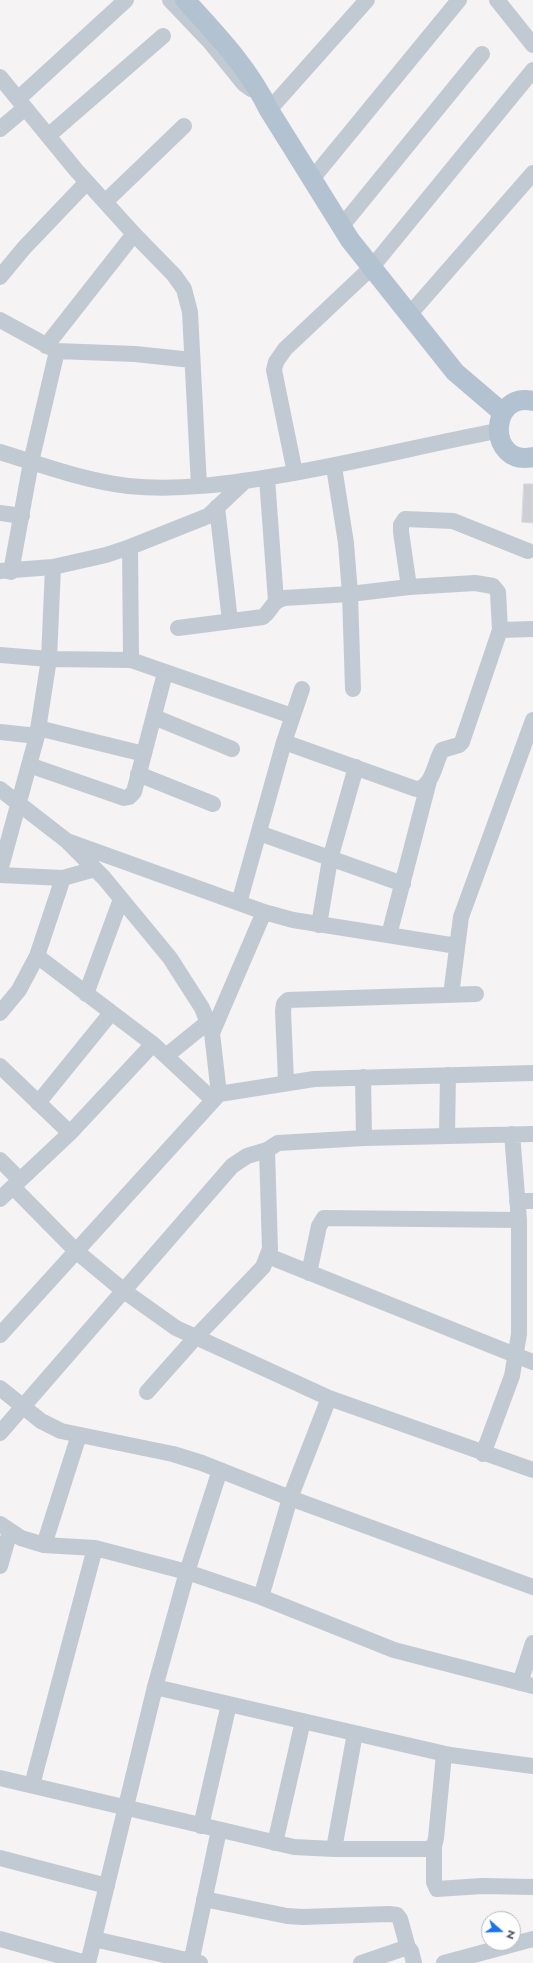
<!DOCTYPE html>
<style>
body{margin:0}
#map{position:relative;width:533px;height:1963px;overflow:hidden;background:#f5f3f3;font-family:Jost,sans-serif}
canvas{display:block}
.north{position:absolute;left:481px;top:1911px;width:40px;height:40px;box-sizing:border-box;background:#fff;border:1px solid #b7bbc0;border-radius:50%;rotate:110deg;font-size:11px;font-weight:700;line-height:16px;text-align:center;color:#4a5661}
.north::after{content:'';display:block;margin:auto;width:14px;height:18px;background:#1a73e8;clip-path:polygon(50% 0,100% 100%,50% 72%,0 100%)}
</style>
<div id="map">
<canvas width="533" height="1963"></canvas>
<div class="north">N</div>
</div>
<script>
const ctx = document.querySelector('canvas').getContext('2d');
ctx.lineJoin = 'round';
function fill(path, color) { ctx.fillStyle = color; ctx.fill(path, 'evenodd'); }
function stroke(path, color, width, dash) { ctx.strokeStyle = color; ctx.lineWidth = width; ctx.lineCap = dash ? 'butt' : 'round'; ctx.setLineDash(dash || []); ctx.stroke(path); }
const building = new Path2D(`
 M 524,484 L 533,484 L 533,523 L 522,522 Z`);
const minor = new Path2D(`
 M 170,0 L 210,42 L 244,84 L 251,89
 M 497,0 L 533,45
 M 0,77 L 76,170 L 134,234 L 174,275 L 184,289 L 190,312 L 199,486
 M 18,99 L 126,0
 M 269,110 L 367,0
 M 0,129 L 25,108
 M 48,136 L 163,36
 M 312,179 L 459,0
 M 105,202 L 184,126
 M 341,227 L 482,54
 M 0,277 L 24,248 L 87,182
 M 409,315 L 533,173
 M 0,320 L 57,351 L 135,354 L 192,360
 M 46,346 L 134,234
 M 0,452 C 42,465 85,481 128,486 C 178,491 227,484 276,476 C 350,464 423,445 497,431
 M 334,467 L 346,543 L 350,594 L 353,689
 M 295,473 L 274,370 L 276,362 L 285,349 L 372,267 L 533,70
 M 267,478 L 276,601
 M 217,507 L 230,621
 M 0,513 L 22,516
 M 130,547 L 131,660
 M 0,571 L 53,567 L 106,555 L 130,547 L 208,516 L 244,482
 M 11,572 L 31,462 L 57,351
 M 409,587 L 401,532 L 401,525 L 405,519 L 453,521 L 528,551
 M 178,628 L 263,617 C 272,610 271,602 284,598 L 350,594 L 409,587 L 475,583 L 493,586 L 498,592 L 500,630 L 462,742 L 459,745 L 442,750 C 435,761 433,788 416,789 L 284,742
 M 500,630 L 533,629
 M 0,655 L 49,659 L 131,660 L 292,716
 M 154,717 L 232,749
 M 38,728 L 144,754
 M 0,732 L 37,736
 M 29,765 L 124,798 L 129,797 L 134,792 L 165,673
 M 138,774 L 213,804
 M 0,789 L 67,841 L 104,878 L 170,958 L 202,1008 L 212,1033 L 219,1094
 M 259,833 L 403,884
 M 67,841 L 264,912 L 293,920 L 457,946
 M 0,871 L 37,736 L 49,659 L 53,567
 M 0,875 L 63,878
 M 239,903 L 284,742 L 302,689
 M 319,925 L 330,859 L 356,767
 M 389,935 L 429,781
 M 37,956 L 153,1044 L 213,1100
 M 86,994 L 121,899
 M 451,995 L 461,917 L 533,720
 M 0,1013 L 19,990 L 37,956 L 63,878 L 95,869
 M 212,1033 L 264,912
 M 166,1056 L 208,1022
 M 0,1066 L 70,1133
 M 363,1077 L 364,1138
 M 286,1082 L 283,1011 L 284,1004 L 288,1000 L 476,994
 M 38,1103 L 111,1013
 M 447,1136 L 448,1075
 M 0,1160 L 20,1180
 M 13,1187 L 76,1251 L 124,1291 L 176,1328 L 329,1398 L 533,1470
 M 0,1199 L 70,1133 L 153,1044
 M 517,1201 L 533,1201
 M 268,1256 L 533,1362
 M 309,1273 L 319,1226 L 324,1218 L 519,1220
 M 0,1335 L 219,1094 L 314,1079 L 533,1073
 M 0,1388 L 41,1421 L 61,1431 L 173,1454 L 202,1463 L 290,1498 L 533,1587
 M 147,1392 L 195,1338 L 263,1267 L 270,1249 L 267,1150 L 278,1143 L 364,1138 L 533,1134
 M 0,1433 L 232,1166 L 247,1156 L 267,1150
 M 483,1454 L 512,1376 L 519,1334 L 519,1220 L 512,1134
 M 0,1524 L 21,1538 L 44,1545 L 95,1548 L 187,1572 L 261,1597 L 394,1650 L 533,1686
 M 44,1545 L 79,1435
 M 0,1566 L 10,1531
 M 261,1597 L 290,1498 L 329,1398
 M 520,1683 L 533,1643
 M 155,1687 L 450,1755 L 533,1766
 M 0,1778 L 294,1847 L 334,1849 L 427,1849 L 434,1846 L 436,1838 L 444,1754
 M 32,1785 L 95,1548
 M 201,1826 L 229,1704
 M 275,1843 L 303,1721
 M 434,1846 L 434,1882 L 437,1889 L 482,1886 L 533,1887
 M 334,1849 L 355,1733
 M 0,1858 L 107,1886
 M 204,1899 L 287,1916 L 303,1917 L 389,1914 L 397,1915 L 400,1919 L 408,1948
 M 0,1939 L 86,1963
 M 94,1939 L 200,1963
 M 88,1963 L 155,1687 L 187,1572 L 220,1470
 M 191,1963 L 219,1830
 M 361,1963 L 405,1948 L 408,1948 L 411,1951 L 414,1963
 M 444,1963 L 533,1939`);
const major = new Path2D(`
 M 185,0 C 217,35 248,67 269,110 L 350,240 L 455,372 L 503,413
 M 533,401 C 488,391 487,467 533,457`);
fill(building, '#cdcfd5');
stroke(building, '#d7d9de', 1);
stroke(minor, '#c1cad2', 16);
stroke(major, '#b3c2d1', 20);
</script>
